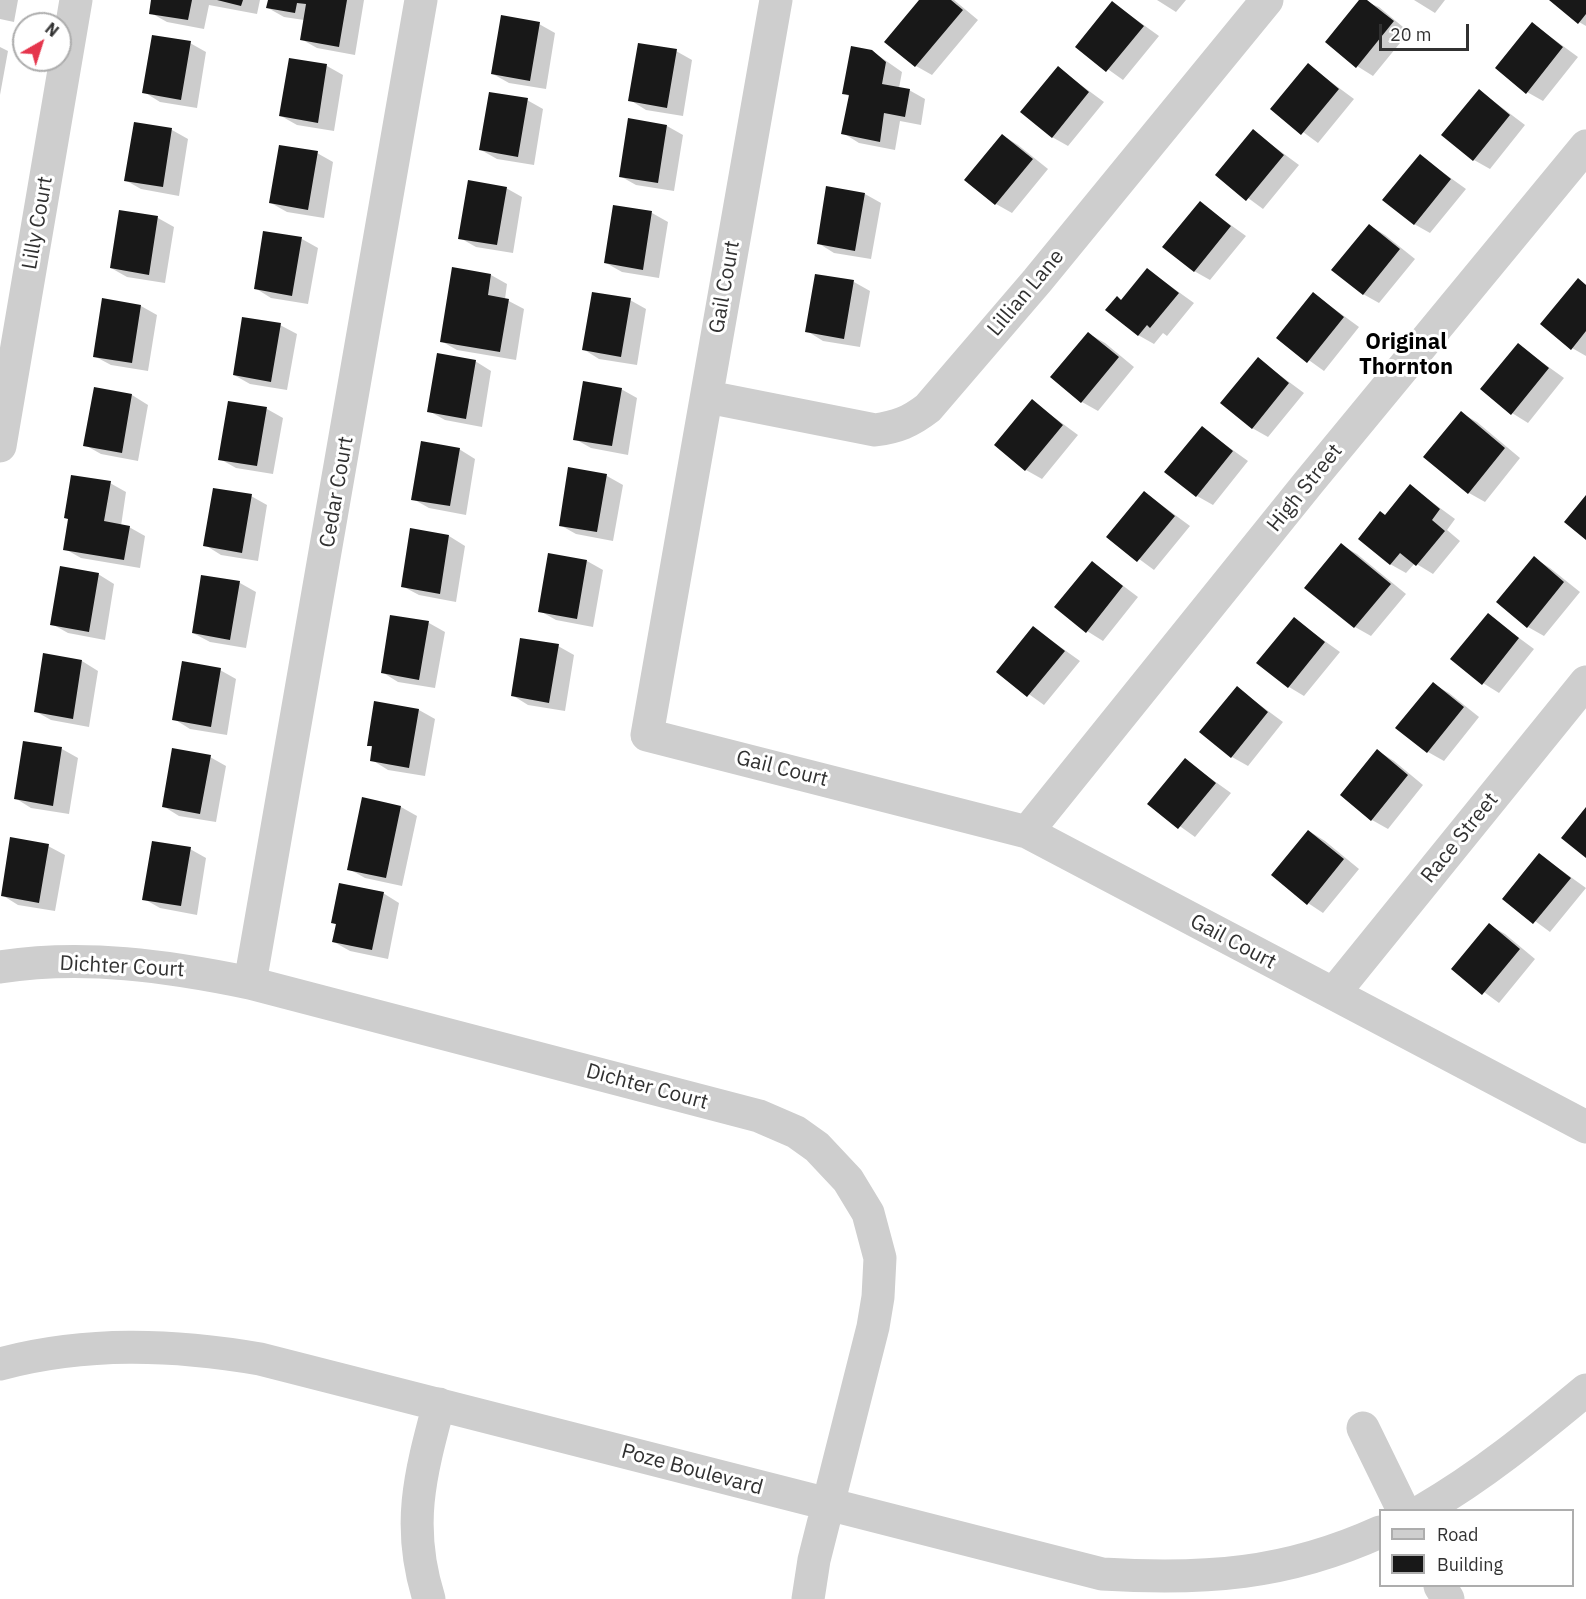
<!DOCTYPE html>
<style>
body{margin:0}
#map{position:relative;width:1586px;height:1599px;overflow:hidden;background:#fff;font-family:"IBM Plex Sans",sans-serif}
canvas{display:block}
.legend{position:absolute;left:1379px;top:1509px;width:195px;height:78px;box-sizing:border-box;background:#fff;border:2px solid #adadad;margin:0;padding:8px 10px;list-style:none;font-size:18px;color:#313131}
.legend li{display:flex;align-items:center;gap:12px;height:30px}
.legend b{width:30px;border:2px solid #adadad}
.north{position:absolute;left:12px;top:12px;width:60px;height:60px;box-sizing:border-box;background:#fff;border:2px solid #adadad;border-radius:50%;rotate:39deg;font-size:16px;font-weight:700;line-height:24px;text-align:center;color:#313131}
.north::after{content:'';display:block;margin:auto;width:21px;height:27px;background:#e5354c;clip-path:polygon(50% 0,100% 100%,50% 72%,0 100%)}
.scale{position:absolute;left:1379px;top:24px;width:90px;height:27px;box-sizing:border-box;border:3px solid #313131;border-top:0;padding-left:8px;font-size:18px;line-height:21px;white-space:nowrap;color:#313131;-webkit-text-stroke:4px #fff;paint-order:stroke}
</style>
<div id="map">
<canvas width="1586" height="1599"></canvas>
<ul class="legend">
<li><b style="height:8px;background:#cecece"></b>Road</li>
<li><b style="height:16px;background:#181818"></b>Building</li>
</ul>
<div class="north">N</div>
<div class="scale">20 m</div>
</div>
<script>
const ctx = document.querySelector('canvas').getContext('2d');
ctx.lineJoin = 'round';
function fill(path, color) { ctx.fillStyle = color; ctx.fill(path, 'evenodd'); }
function stroke(path, color, width, dash) { ctx.strokeStyle = color; ctx.lineWidth = width; ctx.lineCap = dash ? 'butt' : 'round'; ctx.setLineDash(dash || []); ctx.stroke(path); }
function write(font, color, halo, rows, align = 'center') {
  ctx.font = font + ' "IBM Plex Sans",sans-serif'; ctx.lineWidth = 6; ctx.setLineDash([]); ctx.textBaseline = 'middle'; ctx.strokeStyle = halo; ctx.fillStyle = color; for (const [text, x, y, turn = 0] of rows) {
    ctx.save(); ctx.translate(x, y); ctx.rotate((+turn || 0) * Math.PI / 180); ctx.textAlign = isNaN(turn) ? turn : align; if (halo) ctx.strokeText(text, 0, 0); ctx.fillText(text, 0, 0); ctx.restore();
  }
}
const shadow = new Path2D(`
 M 0,0 L 18,0 L 14,22 L 0,19 Z
 M 153,0 L 260,0 L 257,14 L 209,5 L 204,29 L 167,22 L 151,13 Z
 M 269,0 L 364,0 L 355,55 L 317,48 L 301,39 L 304,20 L 284,17 L 268,8 Z
 M 921,0 L 954,0 L 978,20 L 932,75 L 916,66 L 886,42 Z
 M 1157,0 L 1186,0 L 1176,12 Z
 M 1361,0 L 1379,7 L 1409,32 L 1373,76 L 1357,66 Z
 M 1414,0 L 1445,0 L 1435,13 Z
 M 1552,0 L 1586,0 L 1586,26 L 1579,22 Z
 M 1113,3 L 1159,36 L 1123,80 L 1077,47 Z
 M 539,24 L 555,33 L 546,89 L 509,83 L 493,74 Z
 M 1533,24 L 1578,57 L 1543,101 L 1527,92 Z
 M 190,43 L 206,52 L 197,108 L 160,102 L 144,92 Z
 M 0,47 L 8,51 L 0,95 Z
 M 676,51 L 692,60 L 683,116 L 646,110 L 630,100 Z
 M 872,51 L 902,72 L 899,88 L 909,90 L 925,99 L 921,125 L 900,121 L 895,150 L 859,143 L 843,133 L 850,97 L 844,93 Z
 M 290,60 L 327,66 L 343,75 L 334,131 L 297,125 L 281,116 Z
 M 1308,65 L 1354,99 L 1318,143 L 1272,109 Z
 M 1058,68 L 1104,102 L 1068,146 L 1052,137 Z
 M 1480,91 L 1525,125 L 1490,169 L 1474,160 Z
 M 527,100 L 543,109 L 534,165 L 497,159 L 481,150 Z
 M 135,124 L 172,130 L 188,139 L 179,196 L 141,189 L 125,180 Z
 M 667,126 L 683,135 L 674,191 L 636,185 L 620,176 Z
 M 1253,131 L 1299,165 L 1263,209 L 1217,175 Z
 M 1002,135 L 1018,145 L 1048,169 L 1012,213 L 996,204 L 966,179 Z
 M 317,153 L 333,162 L 324,218 L 287,212 L 271,203 Z
 M 1420,156 L 1466,189 L 1430,233 L 1414,224 Z
 M 506,188 L 522,197 L 513,253 L 476,247 L 460,238 Z
 M 865,194 L 881,203 L 871,259 L 834,253 L 818,243 Z
 M 1200,203 L 1246,236 L 1210,280 L 1194,271 Z
 M 615,207 L 652,213 L 668,222 L 659,278 L 622,272 L 606,263 Z
 M 121,212 L 158,218 L 174,227 L 165,283 L 127,277 L 111,268 Z
 M 1369,225 L 1385,235 L 1415,259 L 1379,303 L 1363,294 Z
 M 302,239 L 318,248 L 308,304 L 271,298 L 255,288 Z
 M 1148,270 L 1194,303 L 1167,336 L 1163,333 L 1154,344 L 1138,335 L 1122,301 Z
 M 491,275 L 507,284 L 505,299 L 524,309 L 516,360 L 457,350 L 441,341 Z
 M 1578,280 L 1586,285 L 1586,356 L 1572,348 Z
 M 854,282 L 870,291 L 860,347 L 823,341 L 807,331 Z
 M 1314,294 L 1359,327 L 1324,371 L 1278,338 Z
 M 630,300 L 646,309 L 637,365 L 599,359 L 583,349 Z
 M 141,306 L 157,315 L 148,371 L 111,365 L 94,356 Z
 M 280,325 L 297,334 L 287,390 L 250,384 L 234,375 Z
 M 1089,334 L 1105,343 L 1134,367 L 1098,411 L 1082,402 L 1052,377 Z
 M 1518,345 L 1564,378 L 1528,423 L 1512,413 Z
 M 1258,359 L 1304,393 L 1268,437 L 1252,428 Z
 M 475,361 L 491,371 L 482,427 L 445,420 L 429,411 Z
 M 95,389 L 132,395 L 148,405 L 138,461 L 101,454 L 85,445 Z
 M 621,389 L 637,398 L 628,455 L 591,448 L 575,439 Z
 M 1032,401 L 1078,435 L 1042,479 L 1026,470 Z
 M 267,409 L 283,418 L 273,474 L 236,468 L 220,459 Z
 M 1461,413 L 1477,422 L 1520,458 L 1485,502 L 1469,493 Z
 M 1202,428 L 1248,461 L 1213,505 L 1197,496 Z
 M 459,449 L 475,459 L 466,515 L 429,508 L 413,499 Z
 M 570,469 L 607,476 L 623,485 L 613,541 L 576,534 L 560,525 Z
 M 110,483 L 126,492 L 121,526 L 129,527 L 145,536 L 140,568 L 81,558 L 65,549 Z
 M 1410,486 L 1455,519 L 1447,530 L 1460,541 L 1433,574 L 1415,563 L 1406,573 L 1390,564 L 1386,516 Z
 M 1144,492 L 1190,526 L 1154,570 L 1108,536 Z
 M 251,496 L 267,505 L 258,561 L 221,555 L 205,545 Z
 M 412,530 L 449,536 L 465,546 L 456,602 L 419,595 L 402,586 Z
 M 1341,545 L 1357,554 L 1406,594 L 1371,636 L 1355,627 Z
 M 1534,558 L 1550,568 L 1580,592 L 1544,636 L 1528,627 L 1498,602 Z
 M 587,561 L 603,570 L 593,627 L 556,620 L 540,611 Z
 M 1093,563 L 1138,597 L 1103,641 L 1087,631 Z
 M 98,574 L 114,584 L 105,640 L 68,633 L 52,624 Z
 M 203,576 L 240,583 L 256,592 L 246,648 L 210,642 L 193,633 Z
 M 1488,615 L 1534,649 L 1499,693 L 1483,683 Z
 M 1294,619 L 1340,652 L 1304,696 L 1289,687 Z
 M 429,623 L 445,632 L 435,688 L 398,682 L 382,672 Z
 M 1034,628 L 1080,661 L 1044,705 L 998,672 Z
 M 558,646 L 574,655 L 565,711 L 528,705 L 512,695 Z
 M 82,661 L 98,671 L 89,727 L 51,720 L 35,711 Z
 M 220,670 L 236,679 L 227,735 L 190,729 L 174,719 Z
 M 1433,684 L 1449,693 L 1479,717 L 1444,761 L 1428,752 Z
 M 1237,688 L 1283,722 L 1248,766 L 1232,757 Z
 M 376,703 L 419,710 L 435,719 L 425,776 L 388,770 L 372,760 L 374,748 L 368,745 Z
 M 62,749 L 78,758 L 69,814 L 31,808 L 15,798 Z
 M 1378,751 L 1394,761 L 1423,785 L 1388,829 L 1372,820 Z
 M 210,757 L 226,766 L 216,822 L 179,816 L 163,806 Z
 M 1185,760 L 1231,793 L 1195,837 L 1149,804 Z
 M 401,807 L 417,816 L 402,886 L 365,878 L 349,869 Z
 M 1309,831 L 1325,841 L 1359,869 L 1323,913 L 1308,903 Z
 M 48,846 L 65,855 L 55,911 L 18,905 L 2,895 Z
 M 190,849 L 206,858 L 197,915 L 160,908 L 144,899 Z
 M 1540,855 L 1586,888 L 1550,932 L 1504,898 Z
 M 383,893 L 399,903 L 388,959 L 350,951 L 334,942 L 337,925 L 332,922 Z
 M 1489,925 L 1505,934 L 1535,959 L 1499,1003 L 1453,969 Z`);
const building = new Path2D(`
 M 151,0 L 192,0 L 188,20 L 149,14 Z
 M 217,0 L 243,0 L 241,6 Z
 M 268,0 L 347,0 L 339,47 L 300,40 L 306,4 L 297,3 L 295,13 L 266,8 Z
 M 919,0 L 951,0 L 963,10 L 915,67 L 884,42 Z
 M 1359,0 L 1367,0 L 1394,21 L 1356,68 L 1325,42 Z
 M 1549,0 L 1586,0 L 1586,14 L 1578,24 Z
 M 1112,1 L 1144,26 L 1106,72 L 1075,47 Z
 M 501,15 L 540,22 L 530,81 L 491,74 Z
 M 1532,22 L 1563,47 L 1526,94 L 1495,68 Z
 M 152,35 L 191,41 L 181,100 L 142,93 Z
 M 638,43 L 677,49 L 667,108 L 628,101 Z
 M 851,46 L 872,50 L 886,62 L 882,84 L 910,89 L 905,117 L 884,113 L 880,142 L 841,134 L 849,95 L 842,94 Z
 M 289,58 L 327,64 L 318,123 L 279,116 Z
 M 1308,63 L 1339,89 L 1301,135 L 1270,109 Z
 M 1058,66 L 1089,92 L 1052,138 L 1020,112 Z
 M 1479,89 L 1510,115 L 1473,161 L 1441,135 Z
 M 489,92 L 528,98 L 518,157 L 479,150 Z
 M 628,118 L 667,125 L 658,183 L 619,177 Z
 M 134,122 L 172,128 L 163,187 L 124,181 Z
 M 1253,129 L 1284,155 L 1246,201 L 1215,175 Z
 M 1002,134 L 1033,159 L 995,205 L 964,180 Z
 M 279,145 L 318,151 L 308,210 L 269,203 Z
 M 1420,154 L 1451,179 L 1414,225 L 1382,200 Z
 M 468,180 L 507,187 L 497,245 L 458,239 Z
 M 826,186 L 865,193 L 855,251 L 817,244 Z
 M 1200,201 L 1231,226 L 1194,272 L 1162,247 Z
 M 613,205 L 652,211 L 643,270 L 604,263 Z
 M 119,210 L 158,216 L 149,275 L 110,268 Z
 M 1369,224 L 1400,249 L 1363,295 L 1331,270 Z
 M 263,231 L 302,237 L 292,296 L 254,289 Z
 M 452,267 L 491,274 L 488,295 L 509,299 L 500,352 L 440,342 Z
 M 1147,268 L 1179,293 L 1150,328 L 1147,325 L 1138,336 L 1105,310 L 1117,296 L 1121,300 Z
 M 815,274 L 854,280 L 844,339 L 805,332 Z
 M 1578,278 L 1586,285 L 1586,331 L 1571,350 L 1540,324 Z
 M 592,292 L 631,298 L 621,357 L 582,350 Z
 M 1313,292 L 1344,317 L 1307,363 L 1276,338 Z
 M 102,298 L 141,305 L 132,363 L 93,357 Z
 M 242,317 L 281,323 L 271,382 L 233,375 Z
 M 1088,332 L 1119,357 L 1081,403 L 1050,377 Z
 M 1518,343 L 1549,368 L 1511,415 L 1480,389 Z
 M 437,353 L 476,360 L 466,419 L 427,412 Z
 M 1258,357 L 1289,383 L 1252,429 L 1220,403 Z
 M 583,381 L 622,388 L 612,446 L 573,440 Z
 M 94,387 L 132,394 L 122,453 L 83,446 Z
 M 1032,399 L 1063,425 L 1025,471 L 994,445 Z
 M 228,401 L 267,407 L 257,466 L 218,460 Z
 M 1461,411 L 1505,448 L 1468,494 L 1423,457 Z
 M 1202,426 L 1233,451 L 1196,497 L 1164,472 Z
 M 421,441 L 460,448 L 450,506 L 411,500 Z
 M 568,467 L 607,474 L 597,532 L 559,526 Z
 M 71,475 L 111,481 L 104,521 L 130,526 L 124,560 L 63,550 L 68,519 L 64,518 Z
 M 1410,484 L 1440,509 L 1432,520 L 1445,531 L 1416,566 L 1400,553 L 1390,565 L 1358,539 L 1380,511 L 1385,515 Z
 M 213,488 L 252,494 L 242,553 L 203,546 Z
 M 1144,491 L 1175,516 L 1137,562 L 1106,537 Z
 M 1586,495 L 1586,540 L 1564,522 Z
 M 410,528 L 449,535 L 440,594 L 401,587 Z
 M 1341,543 L 1391,584 L 1354,628 L 1304,588 Z
 M 548,553 L 587,560 L 577,619 L 538,612 Z
 M 1534,556 L 1564,582 L 1527,628 L 1496,602 Z
 M 1092,561 L 1123,586 L 1086,633 L 1054,607 Z
 M 60,566 L 99,573 L 89,632 L 50,625 Z
 M 201,575 L 240,581 L 230,640 L 192,633 Z
 M 1488,613 L 1519,638 L 1482,685 L 1450,659 Z
 M 390,615 L 429,621 L 419,680 L 381,673 Z
 M 1294,617 L 1325,642 L 1288,688 L 1256,663 Z
 M 1033,626 L 1065,651 L 1027,697 L 996,672 Z
 M 520,638 L 559,644 L 549,703 L 511,696 Z
 M 43,653 L 82,660 L 73,719 L 34,712 Z
 M 182,661 L 221,668 L 211,727 L 172,720 Z
 M 1433,682 L 1464,707 L 1427,753 L 1395,728 Z
 M 1237,686 L 1268,712 L 1231,758 L 1199,732 Z
 M 374,701 L 419,709 L 409,768 L 370,761 L 372,746 L 367,746 Z
 M 23,741 L 62,747 L 53,806 L 14,799 Z
 M 172,748 L 211,755 L 200,814 L 162,807 Z
 M 1377,749 L 1408,775 L 1371,821 L 1340,795 Z
 M 1185,758 L 1216,783 L 1178,829 L 1147,804 Z
 M 362,797 L 401,806 L 386,878 L 347,870 Z
 M 1586,807 L 1586,858 L 1561,838 Z
 M 1308,830 L 1344,859 L 1307,905 L 1271,875 Z
 M 10,837 L 49,844 L 39,903 L 1,896 Z
 M 152,841 L 191,847 L 181,906 L 142,900 Z
 M 1539,853 L 1571,878 L 1533,924 L 1502,899 Z
 M 339,883 L 384,892 L 372,950 L 332,942 L 336,924 L 331,923 Z
 M 1489,923 L 1520,949 L 1482,995 L 1451,969 Z`);
const minor = new Path2D(`
 M 776,0 L 647,735 L 1027,832 L 1586,1127
 M 708,397 L 875,430 C 897,427 910,422 928,408 L 1037,281 L 1267,0
 M 0,446 L 76,0
 M 1027,832 L 1309,482 L 1586,146
 M 0,967 C 84,954 168,966 250,983 L 759,1116 L 796,1132 L 817,1147 L 848,1180 L 868,1213 L 880,1258 L 878,1297 L 873,1327 L 814,1560 L 808,1599
 M 250,983 L 421,0
 M 1334,993 L 1586,682
 M 0,1364 C 86,1341 173,1344 260,1359 L 1102,1574 C 1205,1580 1285,1575 1380,1532
 M 1363,1428 L 1403,1510
 M 1423,1510 C 1482,1476 1533,1434 1586,1390
 M 1440,1586 L 1448,1599
 M 429,1599 C 406,1526 420,1475 439,1404`);
const streetNames = [
 ["Lilly Court",38,223,-80],
 ["Gail Court",725,287,-80],
 ["Lillian Lane",1026,293,-50],
 ["High Street",1305,488,-51],
 ["Cedar Court",337,492,-80],
 ["Gail Court",782,769,14],
 ["Race Street",1460,838,-51],
 ["Gail Court",1233,942,28],
 ["Dichter Court",122,967,3],
 ["Dichter Court",647,1087,15],
 ["Poze Boulevard",692,1470,15]
];
const neighbourhoodNames = [
 ["Original",1406,343],
 ["Thornton",1406,368]
];
fill(shadow, '#0003');
fill(building, '#181818');
stroke(minor, '#cecece', 33);
write('21px', '#313131', '#fff', streetNames);
write('bold 22px', '#000', '#fff', neighbourhoodNames);
</script>
